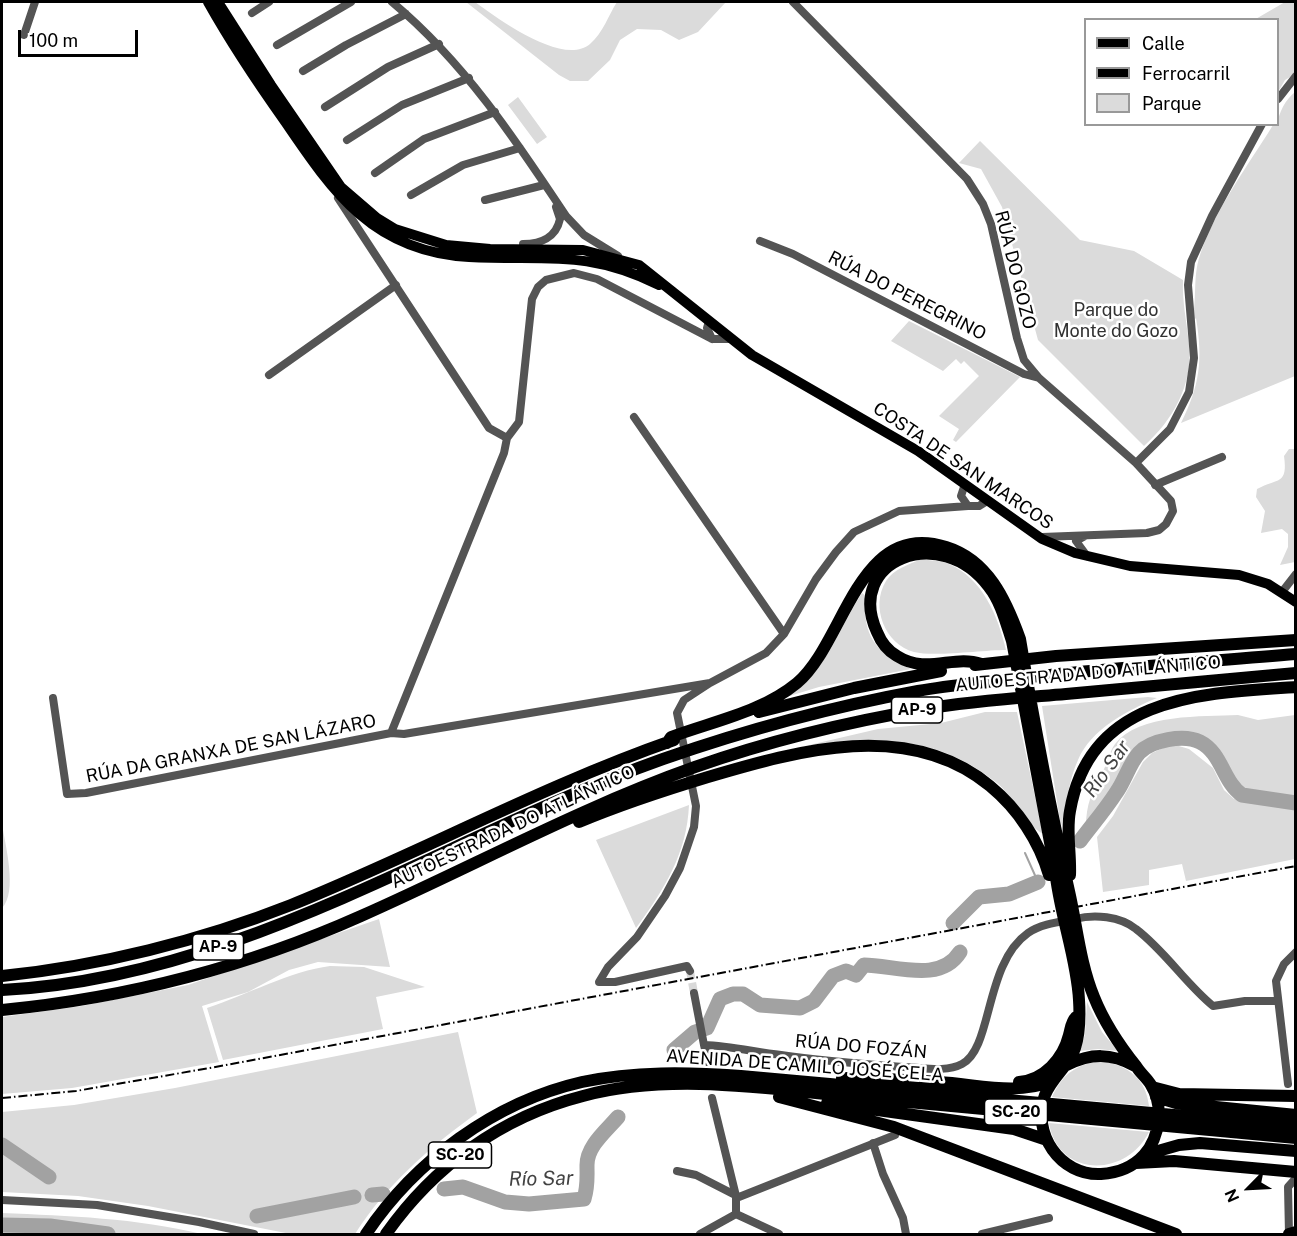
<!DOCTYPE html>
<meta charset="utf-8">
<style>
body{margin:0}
#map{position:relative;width:1297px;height:1236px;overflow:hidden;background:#fff;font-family:"Public Sans",sans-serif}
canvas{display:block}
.frame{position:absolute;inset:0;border:3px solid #000;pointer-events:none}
.legend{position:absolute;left:1084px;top:18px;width:195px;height:108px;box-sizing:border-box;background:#fff;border:2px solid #999;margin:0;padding:8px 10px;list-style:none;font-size:18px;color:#000}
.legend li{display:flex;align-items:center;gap:12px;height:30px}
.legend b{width:30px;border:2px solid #999}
.north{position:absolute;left:1219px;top:1158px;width:60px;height:60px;-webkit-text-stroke:4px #fff;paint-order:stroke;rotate:246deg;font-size:16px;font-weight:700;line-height:24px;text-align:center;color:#000}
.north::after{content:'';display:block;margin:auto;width:21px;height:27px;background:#000;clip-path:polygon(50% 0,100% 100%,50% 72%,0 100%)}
.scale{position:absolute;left:18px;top:30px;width:120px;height:27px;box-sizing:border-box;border:3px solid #000;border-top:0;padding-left:8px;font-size:18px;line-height:21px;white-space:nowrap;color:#000;-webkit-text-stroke:4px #fff;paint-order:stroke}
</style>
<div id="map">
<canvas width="1297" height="1236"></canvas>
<div class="frame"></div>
<ul class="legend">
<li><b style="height:8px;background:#000"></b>Calle</li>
<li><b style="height:8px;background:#000"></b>Ferrocarril</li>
<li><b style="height:16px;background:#dbdbdb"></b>Parque</li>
</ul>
<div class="north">N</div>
<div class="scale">100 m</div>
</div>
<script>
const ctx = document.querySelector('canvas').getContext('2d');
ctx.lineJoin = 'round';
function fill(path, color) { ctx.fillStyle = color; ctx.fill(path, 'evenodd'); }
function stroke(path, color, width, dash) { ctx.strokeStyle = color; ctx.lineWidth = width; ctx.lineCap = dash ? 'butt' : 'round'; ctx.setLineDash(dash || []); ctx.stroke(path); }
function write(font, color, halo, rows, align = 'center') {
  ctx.font = font + ' "Public Sans",sans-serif'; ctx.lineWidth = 5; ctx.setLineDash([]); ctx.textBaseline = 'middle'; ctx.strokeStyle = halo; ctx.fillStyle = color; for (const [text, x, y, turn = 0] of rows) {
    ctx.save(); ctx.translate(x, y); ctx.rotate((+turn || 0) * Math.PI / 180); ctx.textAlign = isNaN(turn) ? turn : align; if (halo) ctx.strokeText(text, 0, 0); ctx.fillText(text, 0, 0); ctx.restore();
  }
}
const green = new Path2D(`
 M 466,2 L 475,2 C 497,18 563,67 590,44 C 603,33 608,16 617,2 L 726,2 L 698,32 L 679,40 L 661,30 L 637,29 L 620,40 L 610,60 L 588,81 L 570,81 L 559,75 Z
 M 1285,2 L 1295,2 L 1295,74 L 1285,80 L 1278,92 L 1278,20 L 1254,20 Z
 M 1295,92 L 1295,376 L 1181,423 C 1200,385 1203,360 1196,318 L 1191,324 C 1198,302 1192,278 1200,255 C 1214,211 1249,164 1273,125 L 1278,124 C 1278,113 1286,99 1295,92 Z
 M 518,97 L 547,137 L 537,144 L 508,105 Z
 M 980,141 L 1080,240 L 1134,251 L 1183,280 C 1182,302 1187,323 1189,345 C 1193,385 1173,420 1144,446 L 1038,340 L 1002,207 L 981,169 L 959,163 Z
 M 909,321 L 1020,377 L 956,442 L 953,440 L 959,429 L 939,416 L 979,376 L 964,361 L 961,364 L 956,359 L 943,371 L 891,341 Z
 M 1289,449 L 1295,449 L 1295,562 L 1280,565 L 1288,547 L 1288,534 L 1282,529 L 1261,533 L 1265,511 L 1256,497 L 1257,489 C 1278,478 1288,485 1284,456 Z
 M 921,559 C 930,561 941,560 949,564 C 983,579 998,616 1006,650 C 983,650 934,657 914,652 C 885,644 870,607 886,581 C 894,569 908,565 921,559 Z
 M 862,593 L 866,596 C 861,635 877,654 911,669 L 819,687 L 786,697 C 828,670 836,633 862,593 Z
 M 1148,697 L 1157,698 C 1128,710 1091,729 1078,760 C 1069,779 1066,806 1061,827 L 1042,706 Z
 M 985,712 L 1017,712 L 1043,834 C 1026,825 1014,797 997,783 C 936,734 877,737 805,746 L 878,729 L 941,723 Z
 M 1238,715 L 1258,720 L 1295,715 L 1295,796 L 1242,788 L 1222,757 L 1199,736 L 1159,737 L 1138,747 L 1113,792 L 1086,826 C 1086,805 1092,791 1102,773 C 1107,765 1109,752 1115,744 C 1139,713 1203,717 1238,715 Z
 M 1172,744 L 1189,749 L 1213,768 L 1224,790 L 1234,799 L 1295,810 L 1295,859 L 1186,881 L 1182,864 L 1149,870 L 1149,885 L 1103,892 L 1097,837 L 1113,816 L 1143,762 L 1152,753 Z
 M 689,805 C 687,853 664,890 636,928 L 596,840 Z
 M 2,824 C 5,844 18,892 2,908 Z
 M 379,919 L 390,967 L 318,962 L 289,970 L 248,992 L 202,1006 L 219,1062 L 72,1088 L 2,1094 L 2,1017 L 82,1006 L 188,985 Z
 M 330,966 L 364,967 L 425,987 L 376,997 L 383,1029 L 223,1060 L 207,1008 C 246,995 291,971 330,966 Z
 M 1087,1002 L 1102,1032 L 1118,1051 L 1098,1049 L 1080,1051 L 1085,1034 Z
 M 458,1032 L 477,1113 C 430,1147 386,1185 355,1234 L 291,1234 L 148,1206 L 78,1196 L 2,1192 L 2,1112 L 74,1105 L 175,1088 Z
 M 1102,1061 C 1129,1066 1146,1079 1149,1106 L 1052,1097 C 1063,1073 1077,1064 1102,1061 Z
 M 1049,1123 L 1149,1132 C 1126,1178 1058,1178 1049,1123 Z
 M 2,1213 C 69,1216 136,1218 202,1234 L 2,1234 Z`);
const stream = new Path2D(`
 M 1025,853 L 1038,882`);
const river = new Path2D(`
 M 1080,841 C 1092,825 1105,810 1116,793 C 1125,781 1129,764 1139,753 C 1151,740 1184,734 1200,742 C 1222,753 1223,782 1242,795 L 1296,803
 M 953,923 L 979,897 L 1009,894 L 1038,882
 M 674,1050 L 695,1032 L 707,1028 L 720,999 L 733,994 L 743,994 L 760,1005 L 800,1008 L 814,1001 L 833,976 L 846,971 L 856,975 L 864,965 C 894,965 940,984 960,952
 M 2,1145 L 49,1177
 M 444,1189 L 463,1187 L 505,1202 L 529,1204 L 584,1199 C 588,1186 587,1178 587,1165 C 587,1146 606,1131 618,1117
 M 372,1195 L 383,1194
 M 257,1216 L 354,1197
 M 2,1225 L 50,1226 L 108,1234`);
const minorTunnel = new Path2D(`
 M 690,971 L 694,993`);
const minor = new Path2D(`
 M 392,2 C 464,62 515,139 566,216 L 584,235 L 618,256
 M 793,2 L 967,179 L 983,204 L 991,224 L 1017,338 L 1024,360 L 1039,378 L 1136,463 L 1171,501 L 1173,511 L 1166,524 L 1159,530 L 1147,533 L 1042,537
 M 252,13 L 269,2
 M 24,35 L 35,2
 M 277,45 L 351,2
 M 303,71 L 346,45 L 406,14
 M 1278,99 L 1296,76
 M 325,107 L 388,67 L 439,44
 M 347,140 L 402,105 L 469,78
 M 375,173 L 424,139 L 495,112
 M 411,195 L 463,165 L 520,148
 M 338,198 L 489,428 L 507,438
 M 485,200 L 544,185
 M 760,241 L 793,254 L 1024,374 L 1039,378
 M 523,244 C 540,244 556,238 560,219 L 556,207
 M 709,321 L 707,328 L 712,339 L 731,339
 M 269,375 L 396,285
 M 634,417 L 784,634
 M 1136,463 L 1170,429 L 1189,392 L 1194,358 L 1188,285 L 1191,262 L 1212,216 L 1262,124
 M 965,484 L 961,496 L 968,506 L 979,506 L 987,501
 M 1155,485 L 1222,457
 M 1085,536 L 1076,541 L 1087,556
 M 1282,592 L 1296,574
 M 53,698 L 67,794 L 86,793 L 391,733 L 404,734 L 710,683 L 766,653 L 784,634 L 816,579 L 836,552 L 854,532 L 899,511 L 968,506
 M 391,733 L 504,453 L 507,438 L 519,422 L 532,299 L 538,287 L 546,280 L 574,273 L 597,279 L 712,339
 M 690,971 L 687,966 L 615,982 L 599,982 L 608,967 L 637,937 L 665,896 L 680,868 L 694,827 L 696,806 L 677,713 L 684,700 L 710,683
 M 694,993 L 704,1045
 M 708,1062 L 704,1045 C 730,1046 755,1052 781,1055 C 821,1061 862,1064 903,1067 C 921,1067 945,1073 962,1064 C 993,1048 984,964 1028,933 C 1041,924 1059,922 1075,919 C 1094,914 1120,916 1136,929 C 1165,951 1185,983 1213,1006 L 1245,1001 L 1278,1001
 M 1288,1084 L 1276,981 L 1284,964 L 1296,952
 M 712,1098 L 736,1196 L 736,1214
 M 873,1143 L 883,1174 L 903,1218 L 906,1234
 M 677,1171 L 696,1175 L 739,1197 L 895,1135
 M 2,1200 L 97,1205 L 199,1222 L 254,1234
 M 736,1214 L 779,1234
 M 700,1234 L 736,1214
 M 982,1234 L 1049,1218
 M 1289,1234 L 1288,1187 L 1296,1178`);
const major = new Path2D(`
 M 208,2 C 231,43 257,82 284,120 C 333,192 373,252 469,257 C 545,261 586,249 659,285
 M 218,2 L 271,85 L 341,187 L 377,218 L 395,229 L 446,245 L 490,249 L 583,250 L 639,265 L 752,355 L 918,451 L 1042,539 L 1075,553 L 1130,566 L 1239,575 L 1268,584 L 1296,602`);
const highway = new Path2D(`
 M 975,665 L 1056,656 L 1296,640
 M 759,712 L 854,688 L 941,671
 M 667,743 L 671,737 C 714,721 762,712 797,683 C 845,643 858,519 946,547 C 988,560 1006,600 1020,639 C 1034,723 1050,807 1069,891 C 1077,926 1080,963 1094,997 C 1104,1022 1120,1046 1136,1066 C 1140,1073 1147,1078 1151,1085 C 1164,1106 1160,1137 1144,1155 C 1133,1167 1117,1173 1101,1174 C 1060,1176 1031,1133 1045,1095 C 1052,1077 1069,1066 1075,1048 C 1080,1033 1080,1016 1079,1000 C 1077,958 1059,913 1055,869 L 1012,641 C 1006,623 1001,602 989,587 C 941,522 844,560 877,632 C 881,642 888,651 897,656 C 927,675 954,654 981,664
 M 579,822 C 622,804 665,790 708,777 C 799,750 909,719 990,786 C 1018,809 1039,841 1049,875
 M 1070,875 C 1071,853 1066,832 1070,811 C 1090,695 1203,693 1296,687
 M 2,976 C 99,966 200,941 291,905 C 420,853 542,786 674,740
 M 2,990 C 242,978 443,837 663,759 C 746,730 831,707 918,691 C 949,685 981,683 1012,679 C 1106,668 1201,662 1296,654
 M 2,1010 C 125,998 247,967 361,916 C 472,867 579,808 695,767 C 769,741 847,722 924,709 C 971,701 1019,698 1066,694 C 1142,687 1219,680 1296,673
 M 1067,1065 C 1091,1053 1111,1053 1135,1066
 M 842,1078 C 875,1078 907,1080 939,1082 C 977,1084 1016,1096 1052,1081
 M 1019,1082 C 1044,1080 1063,1059 1069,1035 C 1071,1028 1071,1022 1076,1017
 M 1152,1087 L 1179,1094 L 1296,1096
 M 779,1097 L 894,1127 L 1176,1234
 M 1156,1097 L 1176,1103 L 1296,1115
 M 827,1103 L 1014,1129 L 1047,1140
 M 1144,1155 L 1179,1145 L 1200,1143 L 1296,1151
 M 1136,1163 L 1174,1161 L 1296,1172
 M 366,1234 C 415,1161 494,1102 582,1082 C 634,1071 688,1072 741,1076 L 1296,1126
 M 386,1234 C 434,1166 501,1117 583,1096 C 674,1071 783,1091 876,1099 C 1016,1112 1156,1125 1296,1138
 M 1289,1234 L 1296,1232`);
const rail = new Path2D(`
 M 2,1098 L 76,1091 L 210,1068 L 1296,866`);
const shields = [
 [917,710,51],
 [218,947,51],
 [1016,1112,63],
 [460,1155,63]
];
const shieldNames = [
 ["AP-9",917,710],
 ["AP-9",218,947],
 ["SC-20",1016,1112],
 ["SC-20",460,1155]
];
const streetNames = [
 ["RÚA DO GOZO",1015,270,76],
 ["RÚA DO PEREGRINO",907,296,27],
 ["COSTA DE SAN MARCOS",963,466,34],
 ["AUTOESTRADA DO ATLÁNTICO",1088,674,-5],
 ["RÚA DA GRANXA DE SAN LÁZARO",231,749,-11],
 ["AUTOESTRADA DO ATLÁNTICO",513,827,-25],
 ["RÚA DO FOZÁN",861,1047,5],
 ["AVENIDA DE CAMILO JOSÉ CELA",805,1066,4]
];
const parkNames = [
 ["Parque do",1116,310],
 ["Monte do Gozo",1116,331]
];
const waterNames = [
 ["Río Sar",1107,769,-54],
 ["Río Sar",541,1179,-1]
];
fill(green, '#dbdbdb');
stroke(stream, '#a2a2a2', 2);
stroke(river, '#a2a2a2', 15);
stroke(minorTunnel, '#d9d9d9', 8, [8, 4]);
stroke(minor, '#545454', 8);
stroke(major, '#000', 10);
stroke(highway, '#000', 12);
stroke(rail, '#000', 2, [9, 3, 1.5, 3]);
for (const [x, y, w] of shields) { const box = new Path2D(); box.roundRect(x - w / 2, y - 13, w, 26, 4.5); ctx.fillStyle = '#fff'; ctx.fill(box); stroke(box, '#000', 1.5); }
write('bold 16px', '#000', null, shieldNames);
write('18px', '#000', '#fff', streetNames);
write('18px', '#323232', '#fff', parkNames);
write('italic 20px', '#434343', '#fff', waterNames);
</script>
